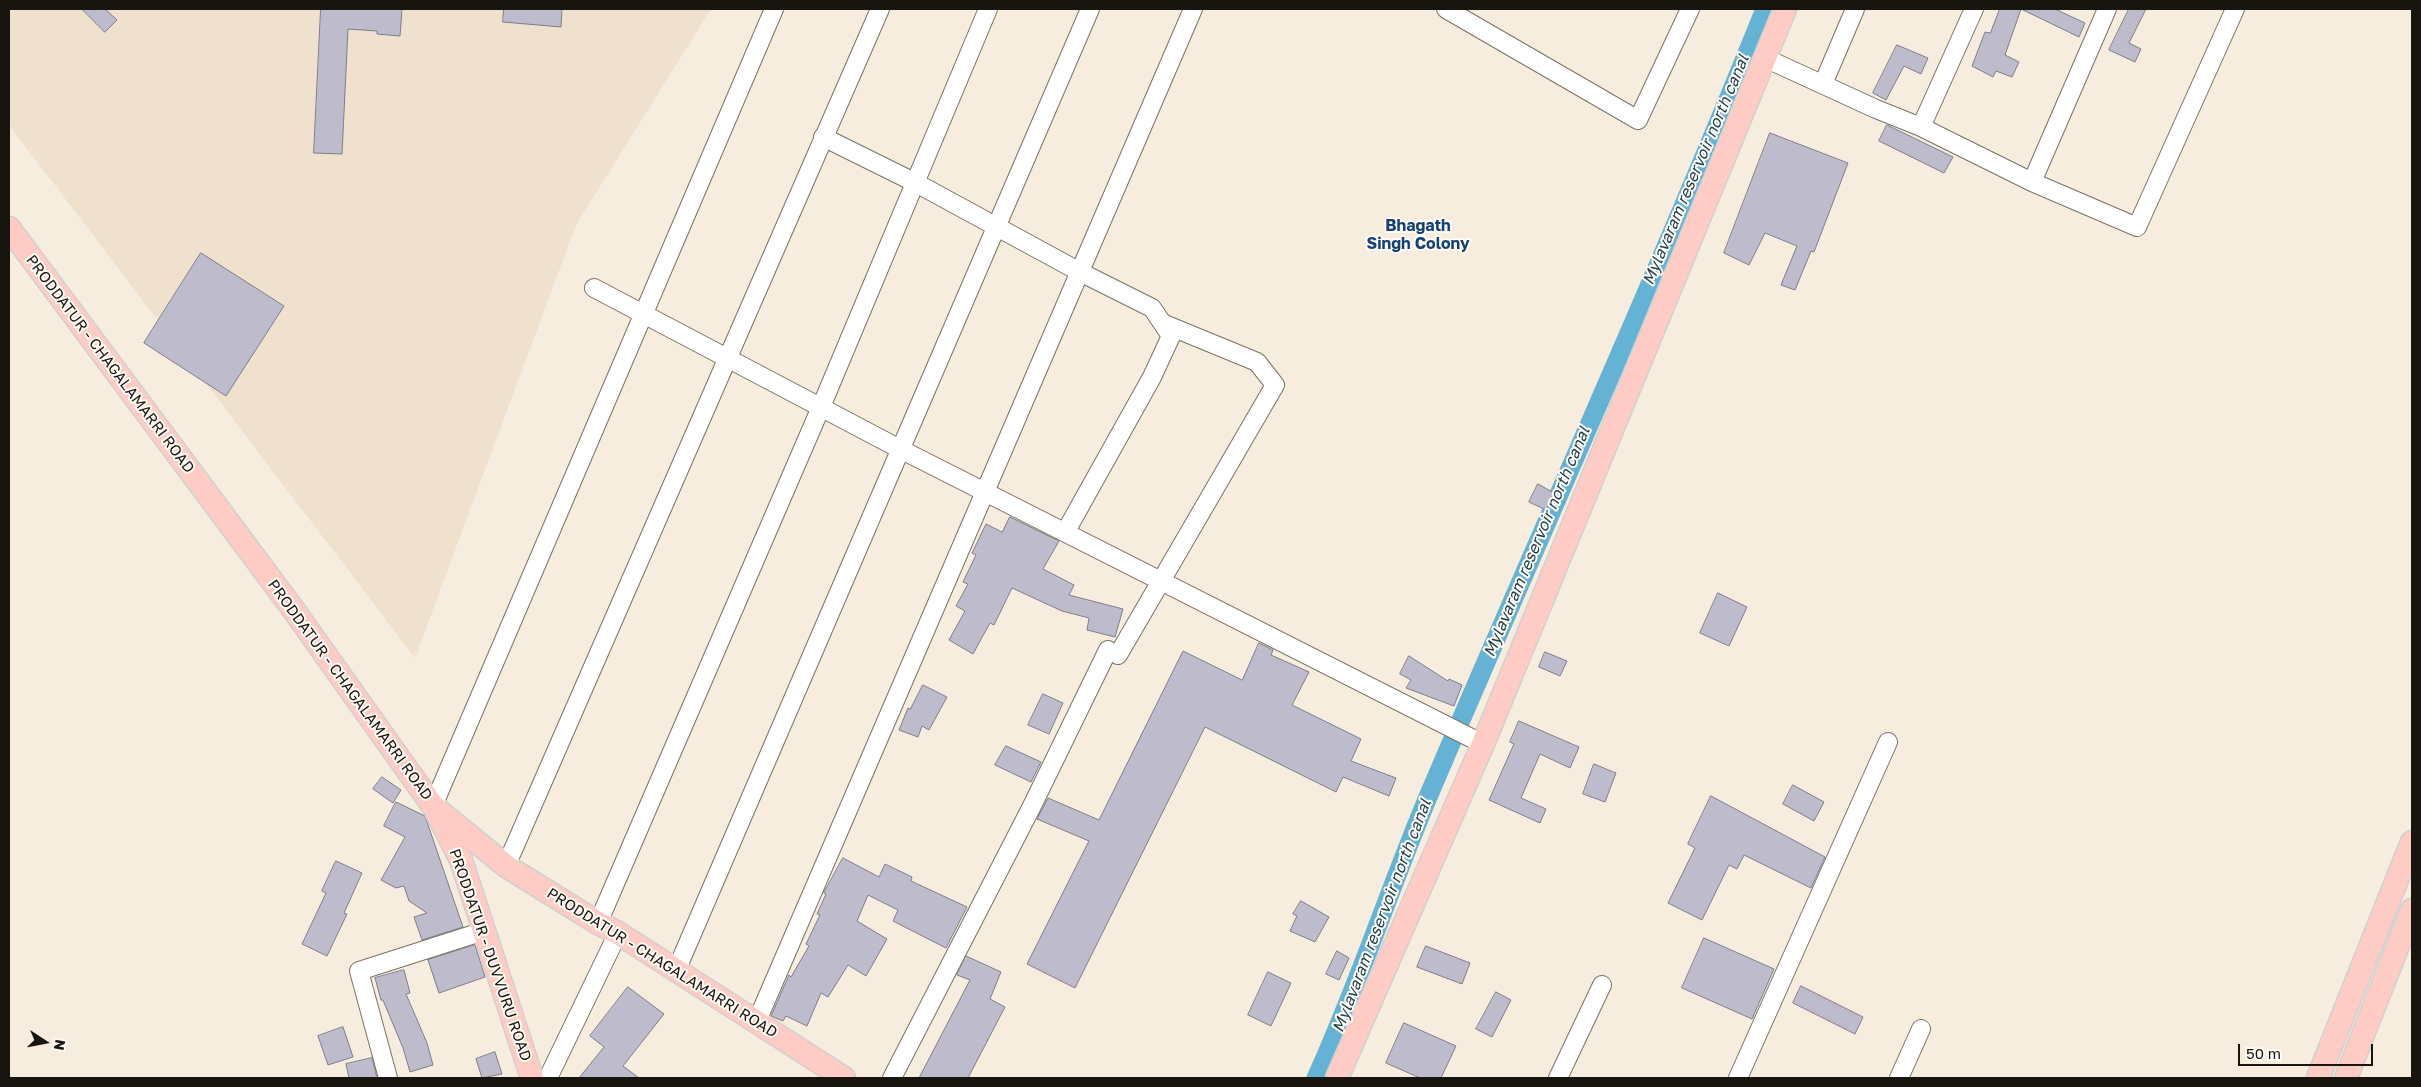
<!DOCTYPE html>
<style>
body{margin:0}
#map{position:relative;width:2421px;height:1087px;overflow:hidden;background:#f7eddf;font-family:"Golos Text",sans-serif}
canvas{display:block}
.frame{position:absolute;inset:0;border:10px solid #181510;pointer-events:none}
.north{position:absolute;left:20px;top:1017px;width:50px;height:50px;-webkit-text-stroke:4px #fffbf5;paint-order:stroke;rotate:101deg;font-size:14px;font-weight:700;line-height:20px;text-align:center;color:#181510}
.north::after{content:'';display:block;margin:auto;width:18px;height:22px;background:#181510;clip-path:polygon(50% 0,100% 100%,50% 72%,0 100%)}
.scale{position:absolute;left:2238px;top:1044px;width:135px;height:22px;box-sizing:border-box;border:2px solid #181510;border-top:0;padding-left:6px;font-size:15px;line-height:18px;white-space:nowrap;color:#181510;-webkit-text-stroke:4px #fffbf5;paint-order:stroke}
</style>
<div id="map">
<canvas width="2421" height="1087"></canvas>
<div class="frame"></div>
<div class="north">N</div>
<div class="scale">50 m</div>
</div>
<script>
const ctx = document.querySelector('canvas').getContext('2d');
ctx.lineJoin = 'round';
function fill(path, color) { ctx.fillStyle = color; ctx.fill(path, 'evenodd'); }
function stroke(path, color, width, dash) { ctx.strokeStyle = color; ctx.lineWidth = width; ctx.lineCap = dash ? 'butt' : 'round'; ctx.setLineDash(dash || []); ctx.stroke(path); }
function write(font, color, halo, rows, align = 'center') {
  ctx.font = font + ' "Golos Text",sans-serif'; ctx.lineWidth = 4; ctx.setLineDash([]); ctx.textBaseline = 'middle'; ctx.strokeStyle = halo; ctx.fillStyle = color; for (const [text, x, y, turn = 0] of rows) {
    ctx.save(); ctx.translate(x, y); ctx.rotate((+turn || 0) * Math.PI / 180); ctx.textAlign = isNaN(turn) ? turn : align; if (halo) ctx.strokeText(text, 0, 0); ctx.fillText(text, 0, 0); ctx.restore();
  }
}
const built = new Path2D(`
 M 9,9 L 711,9 L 576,225 L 415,658 L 9,125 Z`);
const canal = new Path2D(`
 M 1316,1078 C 1358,986 1389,890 1428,797 C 1540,534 1658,274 1765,9`);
const building = new Path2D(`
 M 82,9 L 105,9 L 117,20 L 105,32 Z
 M 321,9 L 402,9 L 400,36 L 377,34 L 377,31 L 348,29 L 342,154 L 314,153 Z
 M 504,9 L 562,9 L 561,27 L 503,22 Z
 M 2000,9 L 2055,9 L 2085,23 L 2079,37 L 2021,9 L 2005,55 L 2019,62 L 2012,77 L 1996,71 L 1993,77 L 1972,66 L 1985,32 L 1990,33 Z
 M 2129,9 L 2146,9 L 2129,43 L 2141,49 L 2135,62 L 2109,50 Z
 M 1897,45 L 1928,58 L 1921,74 L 1904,66 L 1886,100 L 1873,93 Z
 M 1887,125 L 1953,157 L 1944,173 L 1879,141 Z
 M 1770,133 L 1848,163 L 1814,252 L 1811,251 L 1795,290 L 1781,285 L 1797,246 L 1765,233 L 1749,265 L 1724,253 Z
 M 201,253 L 284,306 L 226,396 L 144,343 Z
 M 1538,484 L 1554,493 L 1546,510 L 1529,502 Z
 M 1010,517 L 1059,541 L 1043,569 L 1074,585 L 1069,595 L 1123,609 L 1115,637 L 1087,630 L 1089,618 L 1062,611 L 1012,588 L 994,625 L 990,623 L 973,654 L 949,640 L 965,611 L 956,606 L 968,584 L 963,582 L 976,555 L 972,553 L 986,524 L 1002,532 Z
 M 1718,593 L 1747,607 L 1729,646 L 1700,633 Z
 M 1259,643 L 1273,650 L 1271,655 L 1309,672 L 1292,705 L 1361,739 L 1351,761 L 1396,778 L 1389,796 L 1343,777 L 1336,792 L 1205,727 L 1075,988 L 1027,964 L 1089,841 L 1037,819 L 1048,798 L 1099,820 L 1183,651 L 1242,680 Z
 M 1545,652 L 1567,661 L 1560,676 L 1539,667 Z
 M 1409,656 L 1448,681 L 1449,679 L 1462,685 L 1454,706 L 1406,688 L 1411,680 L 1400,674 Z
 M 923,685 L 947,697 L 929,730 L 922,726 L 918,737 L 899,730 L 908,708 L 910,709 Z
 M 1043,694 L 1063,703 L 1049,734 L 1028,725 Z
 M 1519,721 L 1579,747 L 1570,768 L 1540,754 L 1521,798 L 1546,809 L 1540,823 L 1489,800 L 1514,744 L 1510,742 Z
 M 1006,746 L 1041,762 L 1031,782 L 995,765 Z
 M 1594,764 L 1616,773 L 1605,802 L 1583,794 Z
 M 382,777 L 401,790 L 393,803 L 373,789 Z
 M 1793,785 L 1824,802 L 1814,821 L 1783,804 Z
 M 1711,796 L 1825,857 L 1811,888 L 1744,855 L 1737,869 L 1729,865 L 1702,920 L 1668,903 L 1695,848 L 1688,844 Z
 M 396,802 L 425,816 L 463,927 L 422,940 L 414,917 L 427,913 L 409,901 L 404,886 L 396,888 L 381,880 L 405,837 L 384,826 Z
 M 843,858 L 879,877 L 885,864 L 912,877 L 911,881 L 967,907 L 946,948 L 893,921 L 898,910 L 868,895 L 857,921 L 887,939 L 866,976 L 848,965 L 828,997 L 821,993 L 807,1026 L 786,1016 L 783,1021 L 771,1016 L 789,975 L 791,977 L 809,946 L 806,944 L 820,915 L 817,914 L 826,894 L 824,893 Z
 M 336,861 L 362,873 L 344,913 L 347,914 L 327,956 L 302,944 L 326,893 L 322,891 Z
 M 1301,901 L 1329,917 L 1315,942 L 1290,931 L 1297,916 L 1293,914 Z
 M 1704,938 L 1774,969 L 1752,1019 L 1682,988 Z
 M 475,945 L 485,977 L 439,993 L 428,960 Z
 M 1426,946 L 1470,963 L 1462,984 L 1417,967 Z
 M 1337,951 L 1349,958 L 1339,980 L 1326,974 Z
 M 966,956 L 1001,972 L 990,999 L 1005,1007 L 968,1078 L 919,1078 L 970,980 L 957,975 Z
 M 404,970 L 410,993 L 406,994 L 427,1043 L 433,1065 L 410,1072 L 403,1048 L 383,1000 L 381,1000 L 375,978 Z
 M 1268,972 L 1291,983 L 1271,1026 L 1248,1015 Z
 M 1801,986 L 1863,1017 L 1855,1034 L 1793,1003 Z
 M 628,987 L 664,1014 L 623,1066 L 639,1078 L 579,1078 L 604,1047 L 590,1036 Z
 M 1496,992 L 1511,1000 L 1492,1037 L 1476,1029 Z
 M 1404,1023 L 1456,1046 L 1441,1078 L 1420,1078 L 1386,1063 Z
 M 343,1027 L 353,1057 L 328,1065 L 318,1036 Z
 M 495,1052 L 502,1074 L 482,1078 L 476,1059 Z
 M 372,1058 L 377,1078 L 349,1078 L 346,1064 Z`);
const minor = new Path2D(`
 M 1446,9 L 1638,120 L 1690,9
 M 1765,58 L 1876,109 L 1921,127 L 2032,182 L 2137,227 L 2235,9
 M 1823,84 L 1855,9
 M 1921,127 L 1974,9
 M 823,137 L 916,183 L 1080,272 L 1152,308 L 1171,336 L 1152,377 L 1066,531
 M 2032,182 L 2107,9
 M 594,288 L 900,449 L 1483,744
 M 1118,655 L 1275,385 L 1257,362 L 1162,323
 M 433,806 L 774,9
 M 506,866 L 880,9
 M 598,923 L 821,407 L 988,9
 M 676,971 L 1090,9
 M 757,1021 L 1193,9
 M 388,1078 L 359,971 L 484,931
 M 548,1078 L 618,933
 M 892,1078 L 1032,806 L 1108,650
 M 1558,1078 L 1602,985
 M 1738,1078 L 1888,742
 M 1899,1078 L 1921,1029`);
const major = new Path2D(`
 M 9,228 L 293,609 L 433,806 L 506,866 L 598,923 L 618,933 L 844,1078
 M 437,813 L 461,860 L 532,1078
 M 1337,1078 L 1483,744 L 1785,9
 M 2318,1078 L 2412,842
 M 2346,1078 L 2412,910`);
const streetNames = [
 ["PRODDATUR - CHAGALAMARRI ROAD",110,364,53],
 ["PRODDATUR - CHAGALAMARRI ROAD",350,690,54],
 ["PRODDATUR - DUVVURU ROAD",490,955,71],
 ["PRODDATUR - CHAGALAMARRI ROAD",662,963,32]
];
const waterNames = [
 ["Mylavaram reservoir north canal",1696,170,-67],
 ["Mylavaram reservoir north canal",1537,542,-67],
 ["Mylavaram reservoir north canal",1382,916,-69]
];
const neighbourhoodNames = [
 ["Bhagath",1418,226],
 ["Singh Colony",1418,244]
];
fill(built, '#efe1cd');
stroke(canal, '#64b3d5', 19);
fill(building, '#bebccc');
stroke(building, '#7f7d8b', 1);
stroke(minor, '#7a7265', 20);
stroke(major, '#d1d0cf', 25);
stroke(minor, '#fff', 18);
stroke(major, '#fecbc5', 22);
write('15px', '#181510', '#fffbf5', streetNames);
write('italic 16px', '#183c4b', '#fffbf5', waterNames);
write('bold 16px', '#144073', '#fffbf5', neighbourhoodNames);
</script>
